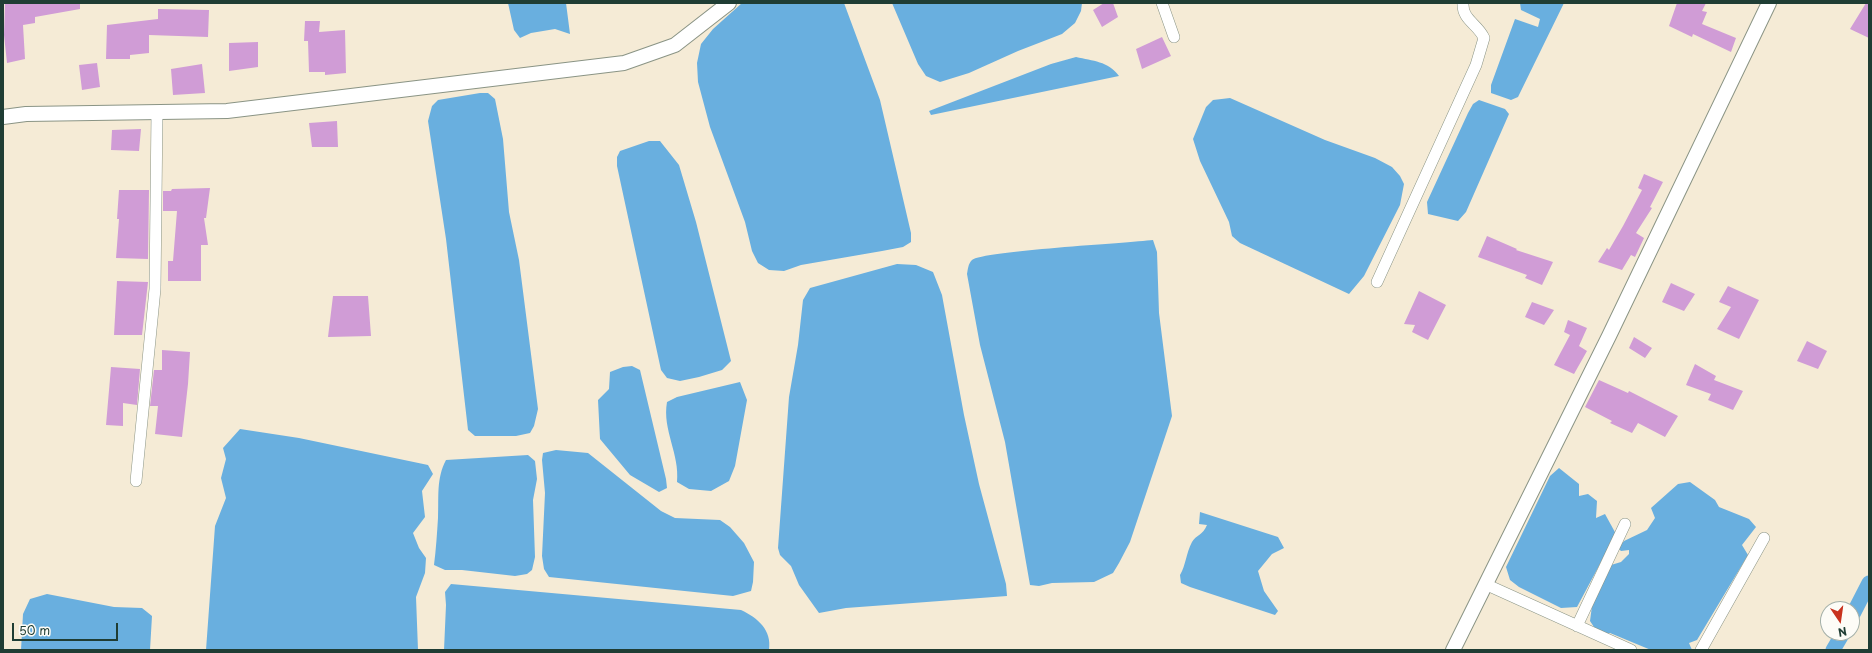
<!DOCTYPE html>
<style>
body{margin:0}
#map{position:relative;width:1872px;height:653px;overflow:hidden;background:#f5ebd6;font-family:"Playpen Sans",sans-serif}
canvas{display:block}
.frame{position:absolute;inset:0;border:4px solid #1f3d34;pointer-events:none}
.north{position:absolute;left:1820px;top:601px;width:40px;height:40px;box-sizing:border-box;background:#fdfcf7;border:1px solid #a4b0a9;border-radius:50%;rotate:167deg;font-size:11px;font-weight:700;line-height:16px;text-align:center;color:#1f3d34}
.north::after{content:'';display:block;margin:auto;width:14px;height:18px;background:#c8321e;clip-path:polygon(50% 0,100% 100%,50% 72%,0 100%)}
.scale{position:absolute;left:12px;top:623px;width:106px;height:18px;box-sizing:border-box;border:2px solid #1f3d34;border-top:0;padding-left:5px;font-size:12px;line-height:14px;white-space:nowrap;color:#1f3d34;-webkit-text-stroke:3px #fdfcf7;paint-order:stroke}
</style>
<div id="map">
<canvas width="1872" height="653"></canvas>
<div class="frame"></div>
<div class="north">N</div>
<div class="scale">50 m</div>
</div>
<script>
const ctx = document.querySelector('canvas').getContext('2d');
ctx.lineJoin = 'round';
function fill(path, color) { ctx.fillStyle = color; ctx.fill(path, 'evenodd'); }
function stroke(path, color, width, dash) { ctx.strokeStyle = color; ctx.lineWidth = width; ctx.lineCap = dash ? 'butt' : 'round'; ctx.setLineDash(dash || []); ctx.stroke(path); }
const water = new Path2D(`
 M 508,3 L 566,3 L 570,34 L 555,29 L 531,33 L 520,38 L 514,30 Z
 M 742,3 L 844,3 L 880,100 L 911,233 L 911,242 L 903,247 L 882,251 L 801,265 L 784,271 L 769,270 L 758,263 L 752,251 L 745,222 L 710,127 L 698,82 L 697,63 L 701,44 L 713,29 Z
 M 892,3 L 1082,3 L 1081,11 L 1075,23 L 1062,34 L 1018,51 L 969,73 L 940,82 L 926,76 L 918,64 Z
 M 1520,3 L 1564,3 L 1518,97 L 1511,100 L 1491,93 L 1491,85 L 1515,19 L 1538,27 L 1540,19 L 1521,10 Z
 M 1076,57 C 1093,61 1108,61 1119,76 L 931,115 L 929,111 L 1051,64 Z
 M 480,93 L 488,93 L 495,99 L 503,139 L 509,212 L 519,260 L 538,409 L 534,426 L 530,433 L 516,436 L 475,436 L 468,430 L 446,239 L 428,121 L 432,106 L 438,100 Z
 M 1230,98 L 1325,140 L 1375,158 L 1392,167 L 1400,176 L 1404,184 L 1400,205 L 1364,276 L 1349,294 L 1240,243 L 1232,236 L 1229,222 L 1200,161 L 1193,139 L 1206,107 L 1213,100 Z
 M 1479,100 L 1505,109 L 1509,114 L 1466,212 L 1458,221 L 1428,214 L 1427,202 L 1468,113 L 1473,104 Z
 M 649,141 L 660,141 L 679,165 L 696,222 L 731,361 L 722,370 L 699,377 L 680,381 L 667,378 L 661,370 L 617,166 L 617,157 L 620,151 Z
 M 1153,240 L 1157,252 L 1159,313 L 1172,416 L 1130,542 L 1119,563 L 1113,573 L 1094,582 L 1052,583 L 1039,586 L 1030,585 L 1005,442 L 980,345 L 967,274 C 968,269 968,264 972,260 C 983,251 1128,243 1153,240 Z
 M 897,264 L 916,265 L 933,272 L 942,295 L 964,415 L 979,484 L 1006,584 L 1007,596 L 846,608 L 819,613 L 799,585 L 791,566 L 780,555 L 778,548 L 789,397 L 798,345 L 803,300 L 810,288 Z
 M 632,366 L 640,370 L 666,479 L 667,488 L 659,492 L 630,475 L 600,439 L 598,400 L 609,389 L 610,372 L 623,367 Z
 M 740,382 L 747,400 L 735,466 L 729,481 L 711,491 L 689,489 L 677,482 C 680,454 662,430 667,402 L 677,397 Z
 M 240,429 L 299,438 L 428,465 L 433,474 L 422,491 L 425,517 L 413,533 L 419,548 L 426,558 L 425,573 L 416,597 L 418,650 L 206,650 L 215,526 L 226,498 L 221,478 L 226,459 L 223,448 Z
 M 556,450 L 588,453 L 661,511 L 675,518 L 720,520 L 730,527 L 744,543 L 754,562 L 753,582 L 751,591 L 733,596 L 549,577 L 544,569 L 542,556 L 545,493 L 542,460 L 543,453 Z
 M 528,455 L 535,461 L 537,479 L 533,500 L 535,557 L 532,570 L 527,574 L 515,576 L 462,570 L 445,570 L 434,565 C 436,549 437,534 438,518 C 439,497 436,479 446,460 Z
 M 1559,468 L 1579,484 L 1579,496 L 1588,494 L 1597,501 L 1596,518 L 1605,514 L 1616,534 L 1577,607 L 1561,608 L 1519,587 L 1510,580 L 1506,567 L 1550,476 Z
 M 1690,482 L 1715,500 L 1719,507 L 1749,519 L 1756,527 L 1742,545 L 1748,555 L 1697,640 L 1689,643 L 1692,650 L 1651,650 L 1610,633 L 1600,636 L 1590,621 L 1592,606 L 1611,565 L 1621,562 L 1629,554 L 1629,550 L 1621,551 L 1618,548 L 1624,541 L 1647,530 L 1655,518 L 1651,508 L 1678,484 Z
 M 1200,512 L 1278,537 L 1284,548 L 1272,554 L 1258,571 L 1264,591 L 1278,611 L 1275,615 L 1190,587 L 1181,583 L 1180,575 C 1186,565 1186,553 1192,542 C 1196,535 1203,535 1207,525 L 1199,524 Z
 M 451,584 L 741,610 C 758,618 772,630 769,650 L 444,650 L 446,605 L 445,592 Z
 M 47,594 L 114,607 L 142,608 L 152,616 L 150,650 L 21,650 L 23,614 L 30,599 Z`);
const canal = new Path2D(`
 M 1852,616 L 1869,583
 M 1833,650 L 1843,633`);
const building = new Path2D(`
 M 5,3 L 80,3 L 80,9 L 35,17 L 35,23 L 23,25 L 25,59 L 7,63 L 4,35 Z
 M 1104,3 L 1113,3 L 1118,17 L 1102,27 L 1093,10 Z
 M 1677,3 L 1706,3 L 1702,11 L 1707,12 L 1702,24 L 1736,38 L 1731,52 L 1693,34 L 1692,37 L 1669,26 Z
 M 1866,3 L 1869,3 L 1869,38 L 1850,29 Z
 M 158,9 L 209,10 L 208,37 L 149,35 L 149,53 L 130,55 L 130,59 L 106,59 L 107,25 L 158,19 Z
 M 305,21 L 320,21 L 319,32 L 345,30 L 346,73 L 325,75 L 325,72 L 309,72 L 308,41 L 304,41 Z
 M 1162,37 L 1171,56 L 1142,69 L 1136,49 Z
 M 258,42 L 258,67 L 229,71 L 229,43 Z
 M 97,63 L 100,87 L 82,90 L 79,65 Z
 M 202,64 L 205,93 L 173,95 L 171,69 Z
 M 337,121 L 338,147 L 312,147 L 309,123 Z
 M 141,129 L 139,151 L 111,150 L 112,130 Z
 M 1644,174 L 1663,182 L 1650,207 L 1652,208 L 1636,233 L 1644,238 L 1635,257 L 1631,255 L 1622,270 L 1598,262 L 1607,248 L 1609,250 L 1623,226 L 1642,190 L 1638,188 Z
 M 210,188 L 206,218 L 204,218 L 208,245 L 201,245 L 201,281 L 168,281 L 168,261 L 173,261 L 177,211 L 163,211 L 163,191 L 171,191 L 172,189 Z
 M 119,190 L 149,190 L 148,259 L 116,258 L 119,219 L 117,219 Z
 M 1487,236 L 1517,249 L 1516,250 L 1553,262 L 1542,285 L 1525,278 L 1527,275 L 1478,257 Z
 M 117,281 L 148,282 L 142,335 L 114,335 Z
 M 1671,283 L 1695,294 L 1684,311 L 1662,302 Z
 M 1728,286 L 1759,300 L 1739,339 L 1717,329 L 1731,307 L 1719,302 Z
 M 1419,291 L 1446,305 L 1428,340 L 1412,332 L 1415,325 L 1404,324 Z
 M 333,296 L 368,296 L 371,336 L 328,337 Z
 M 1532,302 L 1554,310 L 1544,325 L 1525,317 Z
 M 1568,320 L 1587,328 L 1579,346 L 1587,351 L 1574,374 L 1554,365 L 1570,335 L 1564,332 Z
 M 1634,337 L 1652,348 L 1645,358 L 1629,348 Z
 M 1807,341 L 1827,351 L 1818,369 L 1797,361 Z
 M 162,350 L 190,352 L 188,384 L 182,437 L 155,434 L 158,406 L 150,406 L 154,370 L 162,370 Z
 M 1695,364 L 1716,376 L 1714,380 L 1743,391 L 1733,410 L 1708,400 L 1711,394 L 1686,385 Z
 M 111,367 L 140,369 L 137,405 L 123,403 L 123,426 L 106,425 Z
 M 1599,380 L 1628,393 L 1629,391 L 1678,416 L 1665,437 L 1638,423 L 1632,433 L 1610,423 L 1612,421 L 1585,407 Z`);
const minor = new Path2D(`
 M 1162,3 L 1174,37
 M 1377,282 L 1476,65 L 1484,38 C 1478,24 1462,20 1463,3
 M 136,481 L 155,289 L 157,112
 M 1485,584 L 1631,650
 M 1577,626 L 1625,524
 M 1701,650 L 1764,538`);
const tertiary = new Path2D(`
 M 3,117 L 26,114 L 227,111 L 624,63 L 675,45 L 729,3
 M 1453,650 L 1609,336 L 1769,3`);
fill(water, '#69afdf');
stroke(canal, '#69afdf', 15);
fill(building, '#d09cd6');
stroke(minor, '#8a9485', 12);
stroke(tertiary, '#8a9485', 16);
stroke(minor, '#fff', 11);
stroke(tertiary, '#fff', 14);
</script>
